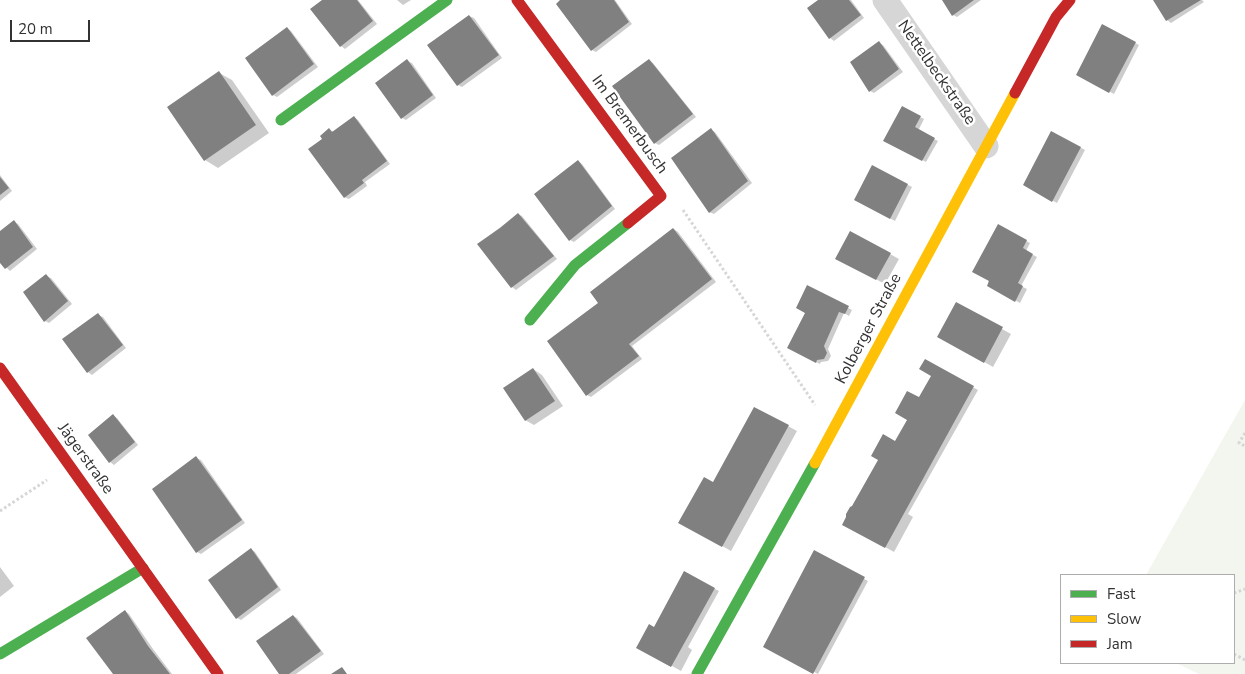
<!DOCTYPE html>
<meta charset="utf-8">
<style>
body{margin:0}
#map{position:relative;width:1245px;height:674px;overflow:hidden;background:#fff;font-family:"Nunito Sans",sans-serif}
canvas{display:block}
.legend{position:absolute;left:1060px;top:574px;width:175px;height:90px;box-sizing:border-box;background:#fff;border:1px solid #adadad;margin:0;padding:6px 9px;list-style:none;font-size:15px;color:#323232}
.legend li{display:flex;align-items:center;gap:10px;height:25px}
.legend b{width:25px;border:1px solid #adadad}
.scale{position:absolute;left:10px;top:20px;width:80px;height:22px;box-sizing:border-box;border:2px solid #323232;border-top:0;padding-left:6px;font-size:15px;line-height:18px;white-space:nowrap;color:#323232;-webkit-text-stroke:4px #fff;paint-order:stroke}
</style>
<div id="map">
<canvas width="1245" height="674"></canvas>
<ul class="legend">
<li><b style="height:6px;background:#4caf50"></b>Fast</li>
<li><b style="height:6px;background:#ffc107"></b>Slow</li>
<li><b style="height:6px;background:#c62828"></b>Jam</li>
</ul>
<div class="scale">20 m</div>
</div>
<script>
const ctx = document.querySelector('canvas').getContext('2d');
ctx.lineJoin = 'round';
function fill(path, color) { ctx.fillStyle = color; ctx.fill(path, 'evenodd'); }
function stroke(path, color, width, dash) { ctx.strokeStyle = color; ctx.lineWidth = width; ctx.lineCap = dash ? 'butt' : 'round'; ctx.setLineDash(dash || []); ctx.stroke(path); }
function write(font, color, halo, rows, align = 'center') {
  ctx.font = font + ' "Nunito Sans",sans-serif'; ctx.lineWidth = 5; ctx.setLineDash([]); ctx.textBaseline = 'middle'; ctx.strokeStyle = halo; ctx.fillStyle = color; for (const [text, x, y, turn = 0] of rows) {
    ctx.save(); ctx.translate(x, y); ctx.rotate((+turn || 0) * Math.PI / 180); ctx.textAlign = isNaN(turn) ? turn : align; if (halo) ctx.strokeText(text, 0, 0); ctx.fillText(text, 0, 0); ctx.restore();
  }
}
const green = new Path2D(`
 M 1245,400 L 1245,674 L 1199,674 L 1176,663 L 1234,663 L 1234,575 L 1146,575 Z`);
const shadow = new Path2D(`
 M 324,0 L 358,0 L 377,24 L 345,49 L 341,46 Z
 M 397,0 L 411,0 L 403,5 Z
 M 563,0 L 615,0 L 632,24 L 596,52 L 592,50 Z
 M 820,0 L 851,0 L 864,18 L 834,41 L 830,38 L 808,8 Z
 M 944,0 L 981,0 L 957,17 L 953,15 Z
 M 1155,0 L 1202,0 L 1204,2 L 1171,23 L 1167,20 Z
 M 469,16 L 474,18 L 502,58 L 462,87 L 458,85 Z
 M 1102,26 L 1139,45 L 1114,94 L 1078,75 Z
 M 287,28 L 291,31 L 318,67 L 277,97 L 273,95 Z
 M 879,43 L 883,45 L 903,72 L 874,93 L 870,91 Z
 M 649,60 L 653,63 L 696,117 L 659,145 L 655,143 Z
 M 407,61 L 412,63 L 436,98 L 406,120 L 402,118 Z
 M 219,73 L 232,80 L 269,133 L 218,168 L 205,160 Z
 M 902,108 L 924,119 L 918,131 L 938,141 L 926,162 L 885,140 Z
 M 354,117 L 358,120 L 390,164 L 365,182 L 367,186 L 349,199 L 344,197 L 330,130 L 334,132 Z
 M 711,130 L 715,132 L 752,183 L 714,214 L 709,212 Z
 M 1052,132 L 1085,150 L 1057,203 L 1024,185 Z
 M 578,161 L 582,164 L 615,209 L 574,242 L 570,240 Z
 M 873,167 L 912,187 L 895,221 L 855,200 Z
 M 0,175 L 12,191 L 0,201 Z
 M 518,214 L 522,216 L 557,259 L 516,290 L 512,287 L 478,244 Z
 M 14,222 L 18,224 L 37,249 L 10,271 L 0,261 L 0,232 Z
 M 998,226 L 1030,243 L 1026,251 L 1037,257 L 1021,286 L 1027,289 L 1020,303 L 988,285 Z
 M 674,229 L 678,232 L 716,282 L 632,346 L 642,359 L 591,397 L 587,395 L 600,304 Z
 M 890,254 L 899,259 L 885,284 L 845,263 Z
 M 46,276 L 51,278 L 72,304 L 49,323 L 45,321 Z
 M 808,287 L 852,310 L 849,316 L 844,313 L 828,349 L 831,356 L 828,361 L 821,362 L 820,364 L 789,348 L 806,313 Z
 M 957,304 L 1011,334 L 993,367 L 939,336 Z
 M 98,315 L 103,317 L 126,348 L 92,375 L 88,372 Z
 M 925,360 L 978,390 L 908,514 L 913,517 L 894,552 L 844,524 L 896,442 L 933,376 Z
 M 533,369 L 542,375 L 563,406 L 534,425 L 525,420 Z
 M 113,416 L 117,418 L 138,445 L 114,465 L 110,462 L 89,435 Z
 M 788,426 L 797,431 L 731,551 L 680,522 L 714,484 Z
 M 196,458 L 201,460 L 245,523 L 201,554 L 197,552 Z
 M 251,549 L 255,552 L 281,590 L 241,620 L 237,618 Z
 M 815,552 L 868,581 L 818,674 L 765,647 Z
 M 0,567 L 14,586 L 0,597 Z
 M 684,573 L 719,591 L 688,647 L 692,650 L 681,671 L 638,647 L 673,636 Z
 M 125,611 L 129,614 L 153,649 L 172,674 L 114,674 Z
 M 293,616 L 297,618 L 324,654 L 296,674 L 281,674 Z`);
const building = new Path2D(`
 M 322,0 L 357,0 L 373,21 L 340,47 L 310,9 Z
 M 560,0 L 614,0 L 629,22 L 591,51 L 556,4 Z
 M 818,0 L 849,0 L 861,15 L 829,39 L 807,8 Z
 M 942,0 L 974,0 L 952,16 Z
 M 1153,0 L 1201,0 L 1166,21 Z
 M 469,15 L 499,55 L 457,86 L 427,45 Z
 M 1102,24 L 1136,42 L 1109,93 L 1076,75 Z
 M 287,27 L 314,64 L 272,96 L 245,58 Z
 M 879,41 L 899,69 L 869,92 L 850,62 Z
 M 407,59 L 433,95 L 401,119 L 375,83 Z
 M 649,59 L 693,114 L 654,144 L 612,86 Z
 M 219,71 L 256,125 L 204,161 L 167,107 Z
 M 902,106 L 921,116 L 915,127 L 935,138 L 922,161 L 883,141 Z
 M 354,116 L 387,161 L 362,180 L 364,183 L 344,198 L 308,149 L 322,139 L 320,136 L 329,128 L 332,132 Z
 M 711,128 L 748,181 L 709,213 L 671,158 Z
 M 1051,131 L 1081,147 L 1052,202 L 1023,185 Z
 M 578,160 L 612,206 L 569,241 L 534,194 Z
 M 872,165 L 908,184 L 890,219 L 854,200 Z
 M 0,177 L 9,188 L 0,195 Z
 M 518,213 L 554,256 L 511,288 L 477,244 L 500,228 Z
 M 14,220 L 33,247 L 5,269 L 0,263 L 0,231 Z
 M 998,224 L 1027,240 L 1023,248 L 1033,254 L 1018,283 L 1023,286 L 1015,302 L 987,286 L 989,281 L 972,272 Z
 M 673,228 L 712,279 L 629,344 L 639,356 L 586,396 L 547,341 L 598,303 L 590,292 Z
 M 850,231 L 891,253 L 876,280 L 835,259 Z
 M 46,274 L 68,301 L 44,322 L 23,292 Z
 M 807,285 L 849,306 L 845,314 L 839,312 L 824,346 L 827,353 L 824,359 L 817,360 L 816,363 L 787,348 L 805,313 L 796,308 Z
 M 956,302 L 1003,327 L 984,363 L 937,337 Z
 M 98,313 L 123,345 L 87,373 L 62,339 Z
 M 925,359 L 974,386 L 885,548 L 842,525 L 846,517 L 846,514 L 850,507 L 852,506 L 878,460 L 871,456 L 883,434 L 895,441 L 907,420 L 895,413 L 907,391 L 919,397 L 931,376 L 919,369 Z
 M 533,368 L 555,401 L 525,421 L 503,388 Z
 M 754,407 L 789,425 L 722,547 L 678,523 L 704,477 L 713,482 Z
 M 113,414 L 135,442 L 109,463 L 88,435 Z
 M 196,456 L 242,520 L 196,553 L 152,489 Z
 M 251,548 L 278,587 L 236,619 L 208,580 Z
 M 814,550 L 865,577 L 813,674 L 763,647 Z
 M 684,571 L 715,588 L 671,667 L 636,648 L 649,624 L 654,627 Z
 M 125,610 L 148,646 L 170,674 L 113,674 L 86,638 Z
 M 293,615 L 321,651 L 289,674 L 279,674 L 256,641 Z
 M 342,667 L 347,674 L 331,674 Z`);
const path = new Path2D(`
 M 683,210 L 815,405
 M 1245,433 L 1239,443 L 1245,446
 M 0,511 L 47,480
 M 1234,593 L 1245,589
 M 1234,654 L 1245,660`);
const street = new Path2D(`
 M 885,0 L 986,146`);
const fast = new Path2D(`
 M 281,120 L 447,0
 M 530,320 L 575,265 L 628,223
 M 0,654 L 143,568
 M 697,674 L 815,463`);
const slow = new Path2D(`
 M 815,463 L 1015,93`);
const jam = new Path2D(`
 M 517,0 L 661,196 L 628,223
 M 1015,93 L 1056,17 L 1070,0
 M 0,368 L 218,674`);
const streetNames = [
 ["Nettelbeckstraße",936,73,55],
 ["Im Bremerbusch",629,125,54],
 ["Kolberger Straße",869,329,-62],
 ["Jägerstraße",85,459,54]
];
fill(green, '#f2f6ee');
fill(shadow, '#0003');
fill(building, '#808080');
stroke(path, '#d6d6d6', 3, [2.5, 2.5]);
stroke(street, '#d6d6d6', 25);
stroke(fast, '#4caf50', 11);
stroke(slow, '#ffc107', 11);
stroke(jam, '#c62828', 11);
write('16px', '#323232', '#fff', streetNames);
</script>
